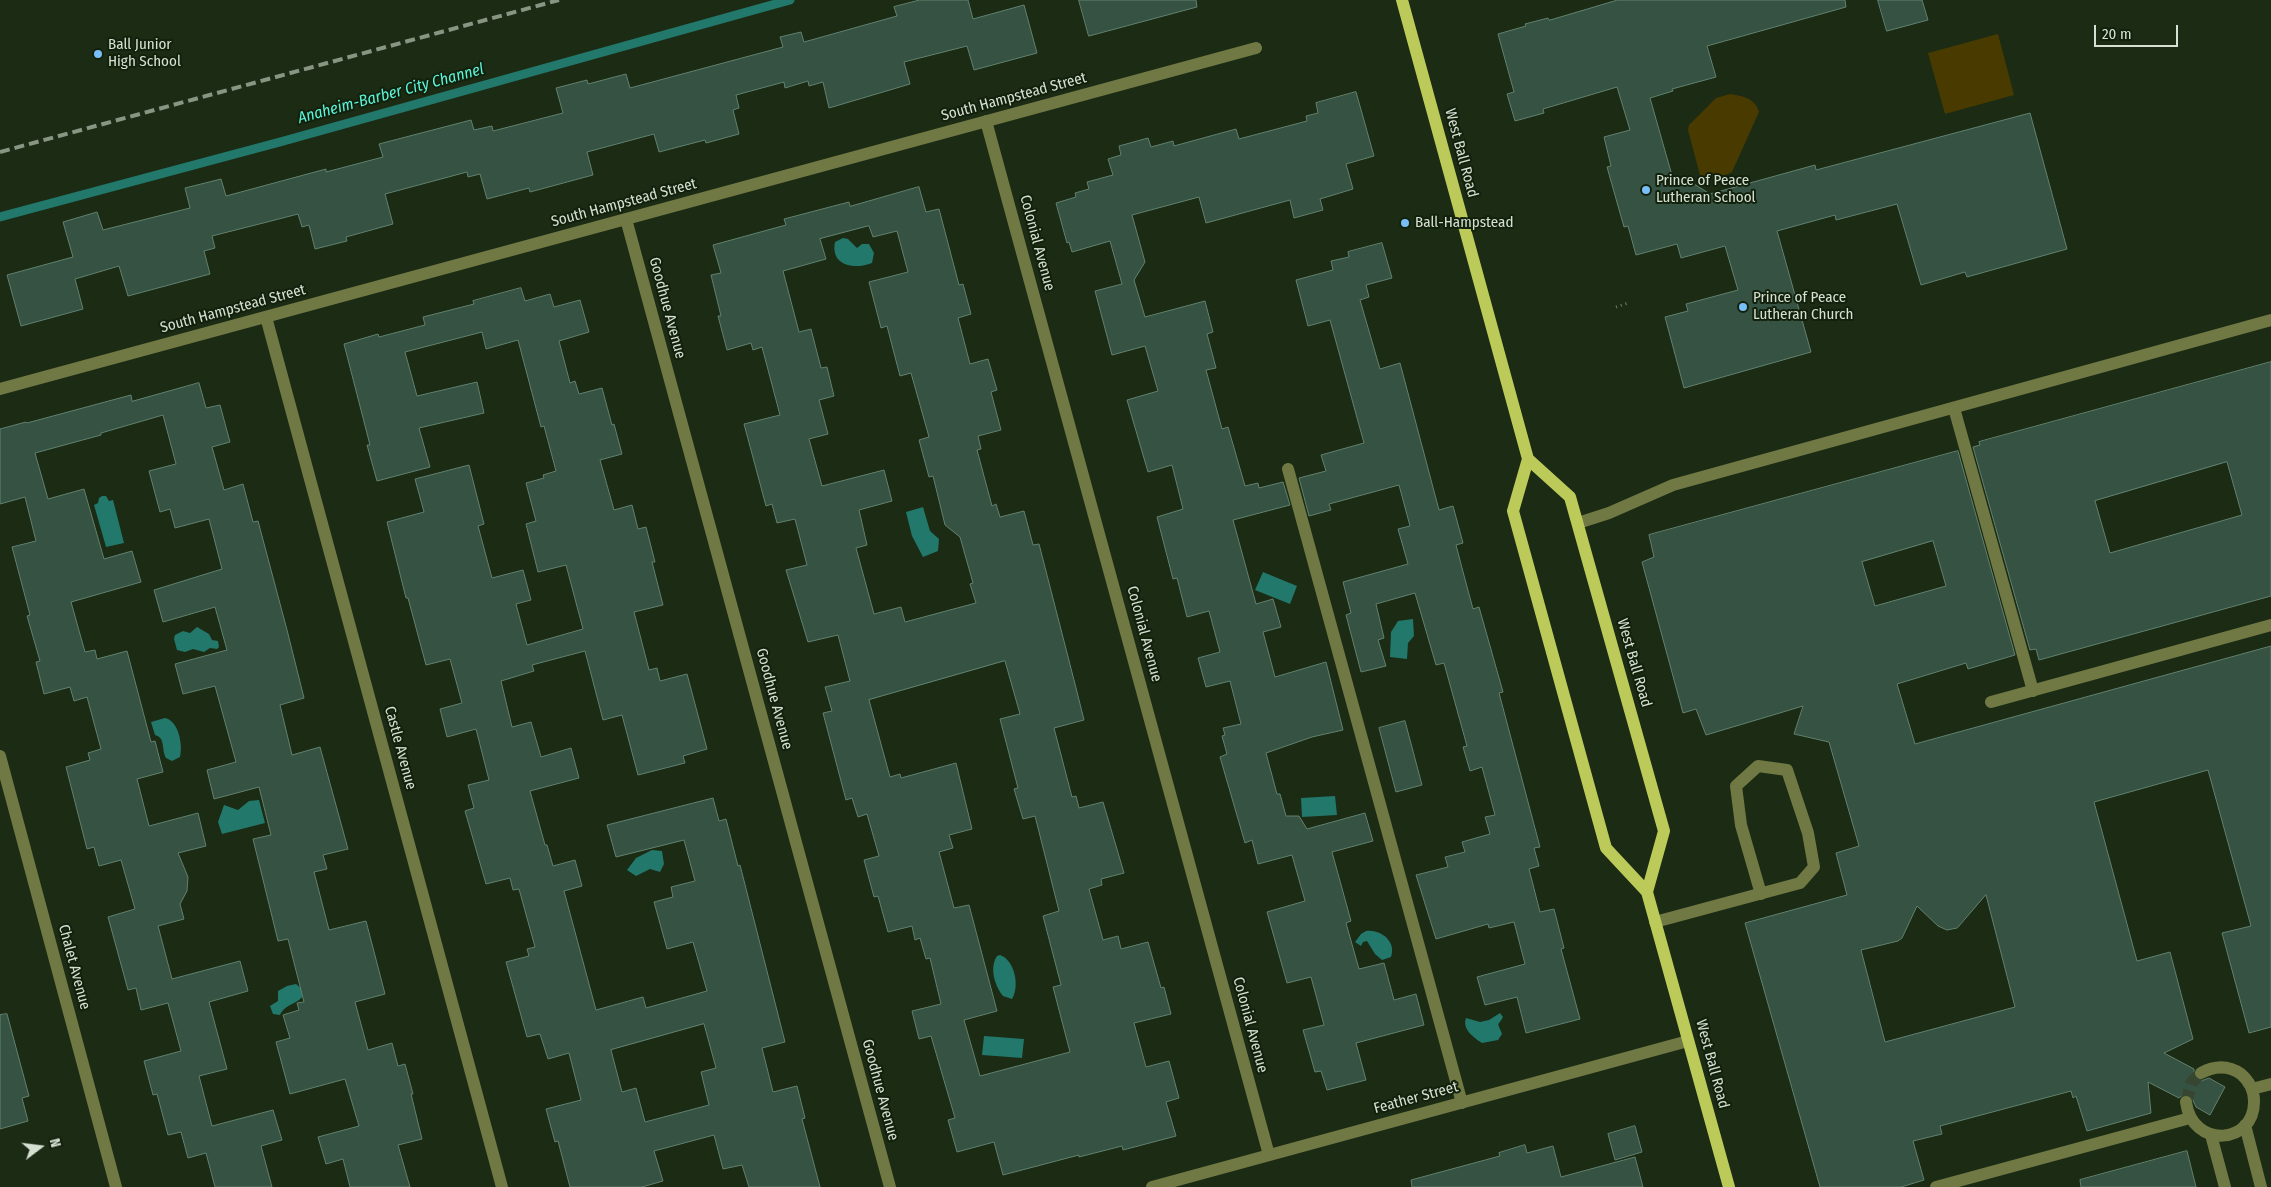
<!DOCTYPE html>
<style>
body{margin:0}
#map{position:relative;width:2271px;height:1187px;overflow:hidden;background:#1b2b14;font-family:"Fira Sans Condensed",sans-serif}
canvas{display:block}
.north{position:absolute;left:15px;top:1122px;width:50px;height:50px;-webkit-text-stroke:4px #12210b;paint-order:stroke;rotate:75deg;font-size:14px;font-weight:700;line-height:20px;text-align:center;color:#d6e0d2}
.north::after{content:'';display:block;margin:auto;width:18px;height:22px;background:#d6e0d2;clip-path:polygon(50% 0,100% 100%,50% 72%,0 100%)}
.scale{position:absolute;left:2094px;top:25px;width:84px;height:22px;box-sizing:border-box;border:2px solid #d6e0d2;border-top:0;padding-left:6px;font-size:15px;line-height:18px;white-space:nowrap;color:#d6e0d2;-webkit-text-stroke:4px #12210b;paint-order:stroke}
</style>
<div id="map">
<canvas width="2271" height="1187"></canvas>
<div class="north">N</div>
<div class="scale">20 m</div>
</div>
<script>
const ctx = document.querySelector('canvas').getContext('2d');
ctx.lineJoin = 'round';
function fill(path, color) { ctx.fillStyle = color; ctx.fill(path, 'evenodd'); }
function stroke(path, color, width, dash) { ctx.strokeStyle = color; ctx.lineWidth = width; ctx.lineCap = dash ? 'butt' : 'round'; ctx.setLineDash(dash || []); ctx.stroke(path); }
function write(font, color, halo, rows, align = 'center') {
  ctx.font = font + ' "Fira Sans Condensed",sans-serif'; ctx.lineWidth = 4; ctx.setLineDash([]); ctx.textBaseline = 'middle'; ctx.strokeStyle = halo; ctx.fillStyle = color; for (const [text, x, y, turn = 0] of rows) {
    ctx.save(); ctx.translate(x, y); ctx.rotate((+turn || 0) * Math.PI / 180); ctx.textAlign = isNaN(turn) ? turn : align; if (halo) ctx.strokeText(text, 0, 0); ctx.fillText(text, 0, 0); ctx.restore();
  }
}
const green = new Path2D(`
 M 1998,34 L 2014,95 L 1945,114 L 1928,53 Z
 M 1730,94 C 1743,96 1755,98 1759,112 L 1732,172 L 1726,175 L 1705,178 L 1700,175 L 1688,130 L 1689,125 L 1716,98 Z`);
const water = new Path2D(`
 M 843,238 L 848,239 L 857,248 L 862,244 L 869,244 L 874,253 L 872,263 C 855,270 830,266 835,242 Z
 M 102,496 L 106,496 L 109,501 L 113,500 L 124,543 L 106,547 L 94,505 L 98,503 L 99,498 Z
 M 923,507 L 930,531 L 939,539 L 938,551 L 923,557 L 912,536 L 906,512 Z
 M 1263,572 L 1297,586 L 1290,604 L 1255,590 Z
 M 1413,619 L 1414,636 L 1408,643 L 1407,659 L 1390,657 L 1391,632 L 1398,621 Z
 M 197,627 L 209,634 L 212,640 L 218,641 L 219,647 L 217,649 L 210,648 L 204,652 L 193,649 L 185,652 L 177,650 L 174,639 L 175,635 L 183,631 L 190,633 Z
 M 165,718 C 179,721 183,745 180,757 L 172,761 L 166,758 C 161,749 166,738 155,735 L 151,722 Z
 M 1335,796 L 1337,815 L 1302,817 L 1301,798 Z
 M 259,800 L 265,823 L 222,834 L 218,822 L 224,805 L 238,810 L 249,801 Z
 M 652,850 L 662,851 L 664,864 L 660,872 L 650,869 L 636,876 L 627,870 L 636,858 Z
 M 1366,931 C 1380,929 1397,941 1391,957 L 1382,960 L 1375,954 L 1367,941 L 1363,942 L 1361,946 L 1355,942 L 1361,934 Z
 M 1000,955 C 1015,960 1020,987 1012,999 L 1003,996 C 995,986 989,968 997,956 Z
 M 296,984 L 302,989 L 303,996 C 296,1005 285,1004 280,1015 L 273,1014 L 270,1006 L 278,1001 L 278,991 L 287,986 Z
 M 1500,1013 L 1503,1017 C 1497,1028 1497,1020 1502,1034 L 1498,1040 L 1482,1043 C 1473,1037 1462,1029 1466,1018 L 1480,1022 L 1489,1020 Z
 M 984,1036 L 1024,1039 L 1022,1058 L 982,1055 Z`);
const stream = new Path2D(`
 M 0,217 L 280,142 L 790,0`);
const building = new Path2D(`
 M 920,0 L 968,0 L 973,19 L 1024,5 L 1037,53 L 974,70 L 967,46 L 904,62 L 910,84 L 829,108 L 823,82 L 809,86 L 808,81 L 785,88 L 784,82 L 736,95 L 739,108 L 733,110 L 739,134 L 706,143 L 705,140 L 659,152 L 654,134 L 587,152 L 593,175 L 530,192 L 529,188 L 487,199 L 480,174 L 468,177 L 467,172 L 385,194 L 393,224 L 346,237 L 347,241 L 315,249 L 309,225 L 302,227 L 298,214 L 271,221 L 212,236 L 215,248 L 204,251 L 210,274 L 128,296 L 119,266 L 75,279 L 83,309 L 21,326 L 7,275 L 73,257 L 63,222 L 97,212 L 103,230 L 190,208 L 185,188 L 221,179 L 226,196 L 326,169 L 326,172 L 383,157 L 379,144 L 471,120 L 474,130 L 492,126 L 493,131 L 563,113 L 556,88 L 587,80 L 588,84 L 626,74 L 630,88 L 783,47 L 780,37 L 801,32 L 804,42 L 897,16 L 894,7 Z
 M 1079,0 L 1196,0 L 1197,7 L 1089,36 Z
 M 1618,0 L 1845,0 L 1846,7 L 1707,46 L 1716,77 L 1672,89 L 1673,91 L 1650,98 L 1675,186 L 1691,182 L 1710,194 L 1815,165 L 1816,170 L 2030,113 L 2067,249 L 1967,277 L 1965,272 L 1921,285 L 1897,204 L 1836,220 L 1835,215 L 1777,231 L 1811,352 L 1684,388 L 1665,317 L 1688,311 L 1686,304 L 1738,290 L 1725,246 L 1681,258 L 1677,244 L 1636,255 L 1628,226 L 1624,227 L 1607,167 L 1611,166 L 1604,137 L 1630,130 L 1617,87 L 1543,109 L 1544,113 L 1515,121 L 1507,94 L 1514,92 L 1498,34 L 1526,26 L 1525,24 L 1548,18 L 1549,20 Z
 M 1878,0 L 1922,0 L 1928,20 L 1887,31 Z
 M 1356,92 L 1374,156 L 1346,164 L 1353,189 L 1320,199 L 1323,210 L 1294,218 L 1290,200 L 1206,223 L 1199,197 L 1132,215 L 1145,262 L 1134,280 L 1145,317 L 1205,301 L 1213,332 L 1207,334 L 1216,368 L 1206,370 L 1222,429 L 1228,427 L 1245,486 L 1258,483 L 1259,488 L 1283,482 L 1290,505 L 1233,520 L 1256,604 L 1273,599 L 1281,627 L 1263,632 L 1275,677 L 1326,662 L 1343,730 L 1312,737 L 1266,753 L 1277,794 L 1280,794 L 1286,816 L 1299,816 L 1307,829 L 1365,813 L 1373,841 L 1332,852 L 1351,921 L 1346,923 L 1359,969 L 1384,963 L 1394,1000 L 1416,994 L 1424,1025 L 1356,1043 L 1366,1080 L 1327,1090 L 1321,1071 L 1315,1072 L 1303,1030 L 1324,1025 L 1311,977 L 1287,983 L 1267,912 L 1305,901 L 1292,855 L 1258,864 L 1252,840 L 1245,843 L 1220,757 L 1227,754 L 1222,736 L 1225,735 L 1223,728 L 1241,724 L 1230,681 L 1206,687 L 1198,658 L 1220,652 L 1209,611 L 1187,617 L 1177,578 L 1173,579 L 1157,517 L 1183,509 L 1172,465 L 1148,472 L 1127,400 L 1158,391 L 1145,346 L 1112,355 L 1095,291 L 1122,284 L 1110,241 L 1072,252 L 1069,242 L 1067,243 L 1056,203 L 1076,197 L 1075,193 L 1089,189 L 1087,182 L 1113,175 L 1108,159 L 1121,155 L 1119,146 L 1148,138 L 1151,147 L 1173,141 L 1174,146 L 1236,129 L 1239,139 L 1307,121 L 1306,116 L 1318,113 L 1316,103 Z
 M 919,187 L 926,212 L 939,209 L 959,285 L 963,284 L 971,314 L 958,318 L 970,364 L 988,359 L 997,390 L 991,392 L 1001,430 L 978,436 L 981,449 L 977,450 L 992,506 L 996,504 L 1000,517 L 1024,511 L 1033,545 L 1039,544 L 1075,684 L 1084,720 L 1054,728 L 1072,797 L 1076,796 L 1079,808 L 1103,802 L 1124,873 L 1101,879 L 1102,885 L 1089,889 L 1103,940 L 1118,936 L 1121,949 L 1148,942 L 1161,988 L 1164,987 L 1171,1014 L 1134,1023 L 1146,1067 L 1169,1061 L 1179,1098 L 1166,1102 L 1176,1136 L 1123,1150 L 1122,1146 L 1079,1157 L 1079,1155 L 1003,1175 L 994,1142 L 957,1152 L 948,1120 L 955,1118 L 931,1036 L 919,1039 L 912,1011 L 941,1004 L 930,958 L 926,959 L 920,938 L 915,940 L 912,926 L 888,932 L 878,896 L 874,897 L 864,860 L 879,856 L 867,814 L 858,817 L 852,798 L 846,800 L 823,713 L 832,711 L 825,687 L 850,681 L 838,635 L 808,642 L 786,570 L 807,565 L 795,519 L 777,523 L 772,504 L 766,506 L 744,424 L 780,415 L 762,347 L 753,350 L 751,343 L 727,350 L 718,316 L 721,316 L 711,275 L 721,273 L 713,245 L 786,225 L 784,219 L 849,202 L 850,206 ZM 869,226 L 873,237 L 897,231 L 908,272 L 869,282 L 881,328 L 887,326 L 900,376 L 911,373 L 929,437 L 919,440 L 929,477 L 933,476 L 945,525 L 960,537 L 973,583 L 970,584 L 976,603 L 905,622 L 901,607 L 874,614 L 856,548 L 867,545 L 859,510 L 892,501 L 884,470 L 822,486 L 809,439 L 828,434 L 819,400 L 834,396 L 827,367 L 821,368 L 811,329 L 799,332 L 783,271 L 826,259 L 820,239 ZM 1005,661 L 1020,714 L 1000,719 L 1018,788 L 1014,789 L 1023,819 L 1035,816 L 1059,911 L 1043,916 L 1061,985 L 1053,987 L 1070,1052 L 980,1076 L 964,1020 L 997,1011 L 969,905 L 954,908 L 939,852 L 953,848 L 949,835 L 972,829 L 956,763 L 901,778 L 900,774 L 890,777 L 869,700 Z
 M 1382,243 L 1392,278 L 1366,285 L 1369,297 L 1360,300 L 1380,369 L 1400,363 L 1439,510 L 1453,506 L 1463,543 L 1456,545 L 1462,568 L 1473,609 L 1479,607 L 1503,692 L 1499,693 L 1540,847 L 1534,848 L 1539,866 L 1529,869 L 1540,912 L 1554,909 L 1564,948 L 1561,949 L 1580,1019 L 1526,1033 L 1517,997 L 1485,1005 L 1477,977 L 1525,964 L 1514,922 L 1489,928 L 1488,924 L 1436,939 L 1416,875 L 1448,867 L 1445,857 L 1465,852 L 1462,842 L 1490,834 L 1485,817 L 1495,815 L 1482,767 L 1470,771 L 1463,747 L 1467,746 L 1444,663 L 1436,665 L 1415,593 L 1376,604 L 1384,638 L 1378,640 L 1386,666 L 1361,672 L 1346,615 L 1351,613 L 1343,582 L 1408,564 L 1398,529 L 1410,526 L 1399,485 L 1329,504 L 1331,510 L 1309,516 L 1299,478 L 1326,471 L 1321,455 L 1364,443 L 1330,320 L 1308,326 L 1296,280 L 1333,270 L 1331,261 L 1349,257 L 1348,252 Z
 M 521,288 L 525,301 L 550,294 L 554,307 L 580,300 L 589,332 L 559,341 L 570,383 L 575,381 L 579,394 L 602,388 L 612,425 L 614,424 L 622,454 L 600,460 L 614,510 L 632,505 L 638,529 L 646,527 L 655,562 L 652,562 L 663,605 L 634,612 L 649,670 L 657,668 L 660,681 L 687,674 L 707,749 L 683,756 L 685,763 L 638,775 L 622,715 L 603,720 L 585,651 L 532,665 L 534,671 L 501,681 L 512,727 L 531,722 L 541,757 L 571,748 L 579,778 L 530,791 L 545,845 L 547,845 L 553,866 L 575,860 L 582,886 L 564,891 L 596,1010 L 643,997 L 646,1008 L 707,991 L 693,942 L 667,949 L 654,902 L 673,897 L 671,887 L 695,881 L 684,840 L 616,857 L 607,825 L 713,798 L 719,821 L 726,819 L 738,866 L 740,865 L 785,1042 L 762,1048 L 773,1092 L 797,1086 L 805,1118 L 802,1119 L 820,1187 L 749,1187 L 742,1165 L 723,1169 L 714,1135 L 654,1151 L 663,1181 L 642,1187 L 570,1187 L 558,1141 L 555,1142 L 546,1109 L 581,1100 L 569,1053 L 548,1059 L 540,1034 L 527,1037 L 506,962 L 529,956 L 527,949 L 535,947 L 519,889 L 513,890 L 510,878 L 486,884 L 465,811 L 474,808 L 468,785 L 489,780 L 476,729 L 447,737 L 440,709 L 462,703 L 450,659 L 426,665 L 408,598 L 406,598 L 387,522 L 424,512 L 415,479 L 469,465 L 484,524 L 478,526 L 492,578 L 523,570 L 531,600 L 516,604 L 527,645 L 583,629 L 566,565 L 538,572 L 526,524 L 536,521 L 526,483 L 544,478 L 543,475 L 556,471 L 544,426 L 541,427 L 518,340 L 486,349 L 482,332 L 405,352 L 417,396 L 477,382 L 484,413 L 419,428 L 430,467 L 377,481 L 367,445 L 370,445 L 344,344 L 378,334 L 379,337 L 425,325 L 423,317 L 474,304 L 473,301 ZM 704,1024 L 716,1068 L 701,1072 L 709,1105 L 645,1122 L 636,1088 L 622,1092 L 611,1050 Z
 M 2271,362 L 2271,596 L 2039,660 L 2036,649 L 2030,650 L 1973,447 L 1980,445 L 1979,442 ZM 2227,462 L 2242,515 L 2110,553 L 2095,501 Z
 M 199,383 L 206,408 L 220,405 L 230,442 L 212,447 L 224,490 L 243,484 L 253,522 L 258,521 L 287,630 L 304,698 L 280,705 L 292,755 L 320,747 L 348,849 L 323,855 L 327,869 L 314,872 L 329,930 L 366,921 L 385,994 L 355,1002 L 368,1050 L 392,1043 L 398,1066 L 405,1064 L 413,1094 L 411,1094 L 422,1139 L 398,1145 L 410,1187 L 350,1187 L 343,1159 L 326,1164 L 318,1137 L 359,1126 L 345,1079 L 290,1094 L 276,1042 L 290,1038 L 283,1015 L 299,1010 L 297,1003 L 304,1002 L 288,939 L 278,941 L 253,839 L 271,835 L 259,787 L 214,799 L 207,770 L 236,762 L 215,686 L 183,694 L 175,664 L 227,650 L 215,607 L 163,622 L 154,590 L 222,569 L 209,519 L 175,528 L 170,509 L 160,512 L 149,471 L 176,464 L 163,415 L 101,433 L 101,435 L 35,453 L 48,499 L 84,489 L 104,559 L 132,551 L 141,582 L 71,602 L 85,652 L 95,650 L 97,659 L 127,651 L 151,742 L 155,741 L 163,772 L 137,779 L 149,826 L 198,813 L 206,846 L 178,853 L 188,877 L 187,891 L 180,904 L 184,919 L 158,926 L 172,979 L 240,961 L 248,991 L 209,1002 L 227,1069 L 199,1076 L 212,1126 L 273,1110 L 282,1140 L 261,1146 L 272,1187 L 215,1187 L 206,1153 L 188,1158 L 181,1132 L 168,1135 L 157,1094 L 153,1095 L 144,1061 L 181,1051 L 168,1003 L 141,1010 L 136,988 L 128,990 L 108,917 L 135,909 L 121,860 L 99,866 L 94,847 L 87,849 L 66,767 L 90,760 L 88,753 L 101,749 L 87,697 L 74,701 L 70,687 L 44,694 L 36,662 L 40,661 L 27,616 L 30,615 L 12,547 L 36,541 L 25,497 L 0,504 L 0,429 L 26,422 L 27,423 L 131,395 L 132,401 Z
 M 1958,451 L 2015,655 L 1968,669 L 1966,663 L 1897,684 L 1915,744 L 2271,646 L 2271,1027 L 2249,1033 L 2222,933 L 2251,926 L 2208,770 L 2094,802 L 2137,961 L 2170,952 L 2193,1039 L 2164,1053 L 2194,1069 L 2194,1076 L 2197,1080 L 2201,1081 L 2209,1078 L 2225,1087 L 2210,1115 L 2196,1107 L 2191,1096 L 2184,1094 L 2179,1098 L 2148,1082 L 2151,1113 L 2087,1131 L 2076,1096 L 2073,1098 L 2071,1091 L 1940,1126 L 1942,1134 L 1913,1141 L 1924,1180 L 1901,1187 L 1820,1187 L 1745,923 L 1847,895 L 1836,853 L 1859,846 L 1829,742 L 1794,734 L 1803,706 L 1706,735 L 1696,709 L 1683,713 L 1642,562 L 1654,557 L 1649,535 ZM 1933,541 L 1946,586 L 1875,606 L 1862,562 ZM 1986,895 L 2015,1007 L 1885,1042 L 1861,950 L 1898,941 L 1902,938 L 1917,906 L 1938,926 L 1947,930 L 1957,928 Z
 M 1405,721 L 1422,785 L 1396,792 L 1379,728 Z
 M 7,1014 L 29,1096 L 22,1098 L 28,1121 L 0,1129 L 0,1015 Z
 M 1635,1126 L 1642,1152 L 1615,1160 L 1608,1134 Z
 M 1525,1145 L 1527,1153 L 1553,1146 L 1561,1177 L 1635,1157 L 1643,1187 L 1412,1187 L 1411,1180 L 1500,1156 L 1499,1153 Z
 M 2187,1151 L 2196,1187 L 2081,1187 L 2080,1180 Z`);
const minorTunnel = new Path2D(`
 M 2186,1102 L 2192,1082 L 2201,1073`);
const path = new Path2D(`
 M 1616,307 L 1628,303`);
const minor = new Path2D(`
 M 986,121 L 1269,1155
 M 626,219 L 890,1187
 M 266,317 L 502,1187
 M 0,389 L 1256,48
 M 1954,408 L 2033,691
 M 1288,469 L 1462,1103
 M 1578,523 L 1609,513 L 1673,485 L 2271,320
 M 1991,702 L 2271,625
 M 0,756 L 116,1187
 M 1655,922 L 1800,883 L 1814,867 L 1808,833 L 1787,770 L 1758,766 L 1736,786 L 1741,825 L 1761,894
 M 2252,1089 L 2271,1084
 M 2186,1102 C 2192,1149 2255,1145 2254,1101 C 2254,1090 2249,1081 2241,1074 C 2228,1065 2214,1066 2201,1073
 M 2245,1125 L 2261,1187
 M 2211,1135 L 2225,1187
 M 1152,1187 L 1688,1041
 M 1936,1187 L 2190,1118`);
const major = new Path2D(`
 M 1402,0 L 1528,459 L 1513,511 L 1606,848 L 1647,892 L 1729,1187
 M 1528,459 L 1570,497 L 1664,831 L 1647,892`);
const rail = new Path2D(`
 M 0,152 L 559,0`);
const markers = [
 [98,54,5,"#78bff7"],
 [1646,190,5,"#78bff7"],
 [1405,223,5,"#78bff7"],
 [1743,307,5,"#78bff7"]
];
const poiNames = [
 ["Ball Junior",108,45],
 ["High School",108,62],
 ["Prince of Peace",1656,181],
 ["Lutheran School",1656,198],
 ["Ball-Hampstead",1415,223],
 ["Prince of Peace",1753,298],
 ["Lutheran Church",1753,315]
];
const streetNames = [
 ["South Hampstead Street",1014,97,-15],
 ["West Ball Road",1461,153,75],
 ["South Hampstead Street",624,203,-15],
 ["Colonial Avenue",1037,243,75],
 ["Goodhue Avenue",667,308,75],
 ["South Hampstead Street",233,309,-15],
 ["Colonial Avenue",1144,634,75],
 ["West Ball Road",1634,663,74],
 ["Goodhue Avenue",774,699,75],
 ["Castle Avenue",400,748,75],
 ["Chalet Avenue",74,967,75],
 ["Colonial Avenue",1250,1025,75],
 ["West Ball Road",1712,1064,75],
 ["Goodhue Avenue",880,1090,75],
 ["Feather Street",1416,1098,-15]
];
const waterNames = [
 ["Anaheim-Barber City Channel",391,94,-15]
];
fill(green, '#493b00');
fill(water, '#22786b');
stroke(stream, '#22786b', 9);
fill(building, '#355242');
stroke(building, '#62816f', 1);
stroke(minorTunnel, '#374630', 12, [12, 6]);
stroke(path, '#707d6a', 3, [1, 4]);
stroke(minor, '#707844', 12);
stroke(major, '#bcca59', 12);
stroke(rail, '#899583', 4, [10, 5]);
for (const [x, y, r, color] of markers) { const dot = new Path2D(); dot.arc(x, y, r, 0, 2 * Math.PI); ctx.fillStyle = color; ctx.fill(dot); stroke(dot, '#12210b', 2); }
write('15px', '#d6e0d2', '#12210b', poiNames, 'left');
write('15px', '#d6e0d2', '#12210b', streetNames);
write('italic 16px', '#5bf4da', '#12210b', waterNames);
</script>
